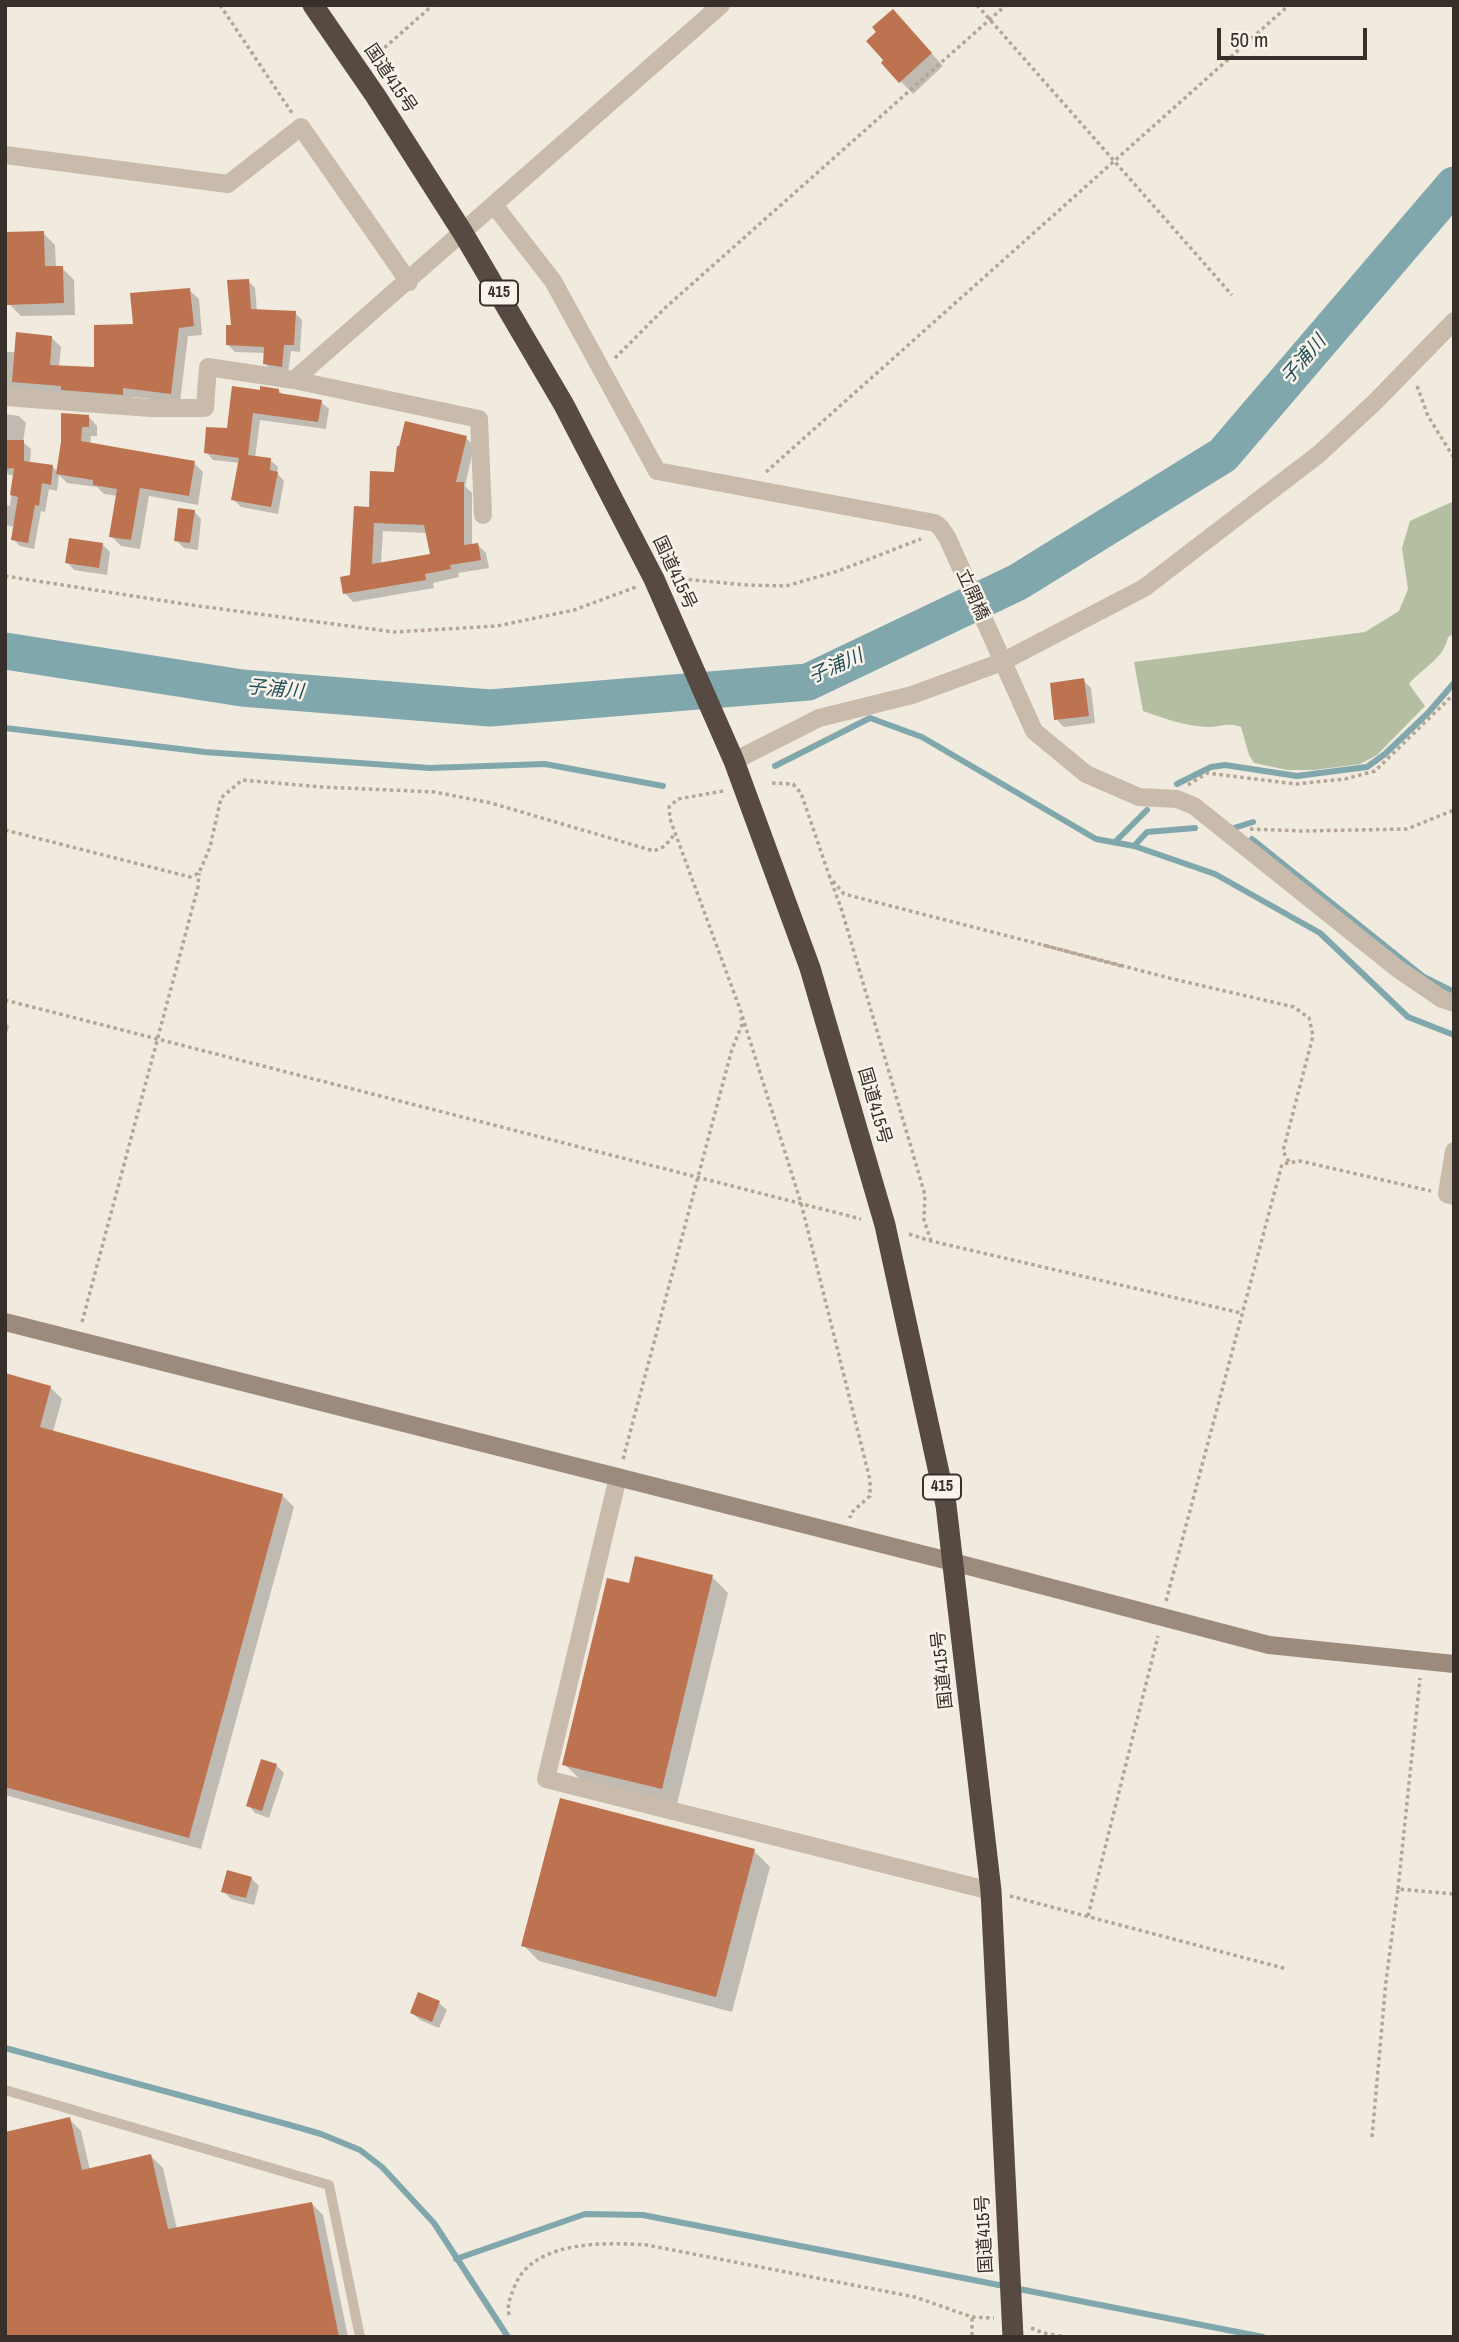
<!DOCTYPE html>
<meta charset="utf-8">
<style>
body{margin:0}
#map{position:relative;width:1459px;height:2342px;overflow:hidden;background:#f1eadf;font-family:"Archivo Narrow",sans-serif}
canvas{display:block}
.frame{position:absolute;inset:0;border:7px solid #372f2a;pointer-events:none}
.scale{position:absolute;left:1217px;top:28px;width:150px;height:32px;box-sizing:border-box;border:4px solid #372f2a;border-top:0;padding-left:9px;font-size:21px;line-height:24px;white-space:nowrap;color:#372f2a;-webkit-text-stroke:5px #f9f3eb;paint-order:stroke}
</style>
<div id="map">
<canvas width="1459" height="2342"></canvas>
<div class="frame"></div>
<div class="scale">50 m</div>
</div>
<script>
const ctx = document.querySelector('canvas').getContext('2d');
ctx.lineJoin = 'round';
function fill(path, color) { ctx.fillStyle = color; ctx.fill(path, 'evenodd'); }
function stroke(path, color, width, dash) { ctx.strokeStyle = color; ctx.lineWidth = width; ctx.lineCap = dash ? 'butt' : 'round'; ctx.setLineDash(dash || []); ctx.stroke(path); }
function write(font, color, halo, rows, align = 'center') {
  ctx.font = font + ' "Archivo Narrow","Noto Sans JP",sans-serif'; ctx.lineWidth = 5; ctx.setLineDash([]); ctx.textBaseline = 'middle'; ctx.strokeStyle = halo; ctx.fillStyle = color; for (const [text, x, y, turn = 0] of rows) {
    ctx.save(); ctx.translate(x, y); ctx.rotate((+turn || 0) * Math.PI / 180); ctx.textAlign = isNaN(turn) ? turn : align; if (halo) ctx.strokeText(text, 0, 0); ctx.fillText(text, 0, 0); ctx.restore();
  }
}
const green = new Path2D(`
 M 1454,501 L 1454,634 L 1448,637 C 1444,659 1422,668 1409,684 L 1425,706 L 1377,755 L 1360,764 L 1315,770 L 1287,770 L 1254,763 L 1249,755 L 1241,727 C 1229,722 1221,727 1209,727 C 1187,727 1164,718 1143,711 L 1134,662 L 1365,632 L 1399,611 L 1408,589 L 1402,548 L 1410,521 Z`);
const shadow = new Path2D(`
 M 904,23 L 943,66 L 913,94 L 883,63 Z
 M 43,233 L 55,245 L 56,268 L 62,268 L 74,280 L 75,315 L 21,316 L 9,304 Z
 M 248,281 L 255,288 L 257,311 L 295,313 L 302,320 L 300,352 L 291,351 L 288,373 L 271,370 L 264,363 L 265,353 L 235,352 L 228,345 Z
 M 189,290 L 199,299 L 202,335 L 188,336 L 180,402 L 132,397 L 132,403 L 8,389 L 5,386 L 5,352 L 16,352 L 51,337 L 61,347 L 59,367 L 96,369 L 135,326 Z
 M 279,391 L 283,395 L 321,402 L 329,409 L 326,429 L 260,420 L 255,458 L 270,460 L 278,467 L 277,473 L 284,481 L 278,514 L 241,507 L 233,499 L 240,463 L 213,460 L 206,452 L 261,392 Z
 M 5,414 L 19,416 L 26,423 L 23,442 L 31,449 L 30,464 L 53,467 L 58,472 L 62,442 L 88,416 L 97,426 L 97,436 L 91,436 L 90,445 L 194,463 L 203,472 L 198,505 L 149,496 L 140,549 L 121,546 L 111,536 L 118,496 L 104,494 L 97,487 L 67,483 L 59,475 L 57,491 L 49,489 L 45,512 L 41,511 L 34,549 L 20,546 L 13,539 L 15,527 L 5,525 L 5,505 L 10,506 L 14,475 L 9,475 L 5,471 Z
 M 466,438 L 474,446 L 465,486 L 472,493 L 472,546 L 478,545 L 486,553 L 489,568 L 458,573 L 459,577 L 433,583 L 434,588 L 353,602 L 345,593 L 352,577 L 371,509 L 395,474 ZM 383,531 L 427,533 L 432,556 L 381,564 Z
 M 194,511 L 201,519 L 198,550 L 184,548 L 176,540 Z
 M 102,544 L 110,552 L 107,575 L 74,570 L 67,562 Z
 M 1083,680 L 1091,688 L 1095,723 L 1064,727 L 1056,719 Z
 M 5,1022 L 9,1026 L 5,1040 Z
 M 5,1375 L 50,1387 L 62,1399 L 53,1432 L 282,1495 L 294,1507 L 201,1849 L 5,1795 Z
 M 712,1577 L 728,1593 L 677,1804 L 581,1780 L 564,1764 Z
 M 276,1765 L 284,1773 L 269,1818 L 255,1813 L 248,1805 Z
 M 754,1851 L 770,1867 L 732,2012 L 539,1961 L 523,1945 Z
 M 251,1878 L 259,1886 L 254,1905 L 231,1899 L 223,1891 Z
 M 439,2003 L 447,2010 L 439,2028 L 420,2020 L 412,2013 Z
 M 69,2119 L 81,2131 L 90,2170 L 151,2156 L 163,2168 L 177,2229 L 311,2203 L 323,2215 L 348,2337 L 5,2337 Z`);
const stream = new Path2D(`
 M 5,728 L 205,752 L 430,768 L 545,764 L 663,786
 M 775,766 L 870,718 L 922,737 L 1096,839 L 1134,846 L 1215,874 L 1320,933 L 1408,1017 L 1454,1035
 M 1177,784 L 1211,767 L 1225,765 L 1297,776 L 1367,767 L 1385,754 L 1428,713 L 1454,683
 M 1234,828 L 1253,822
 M 1252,839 L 1424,977 L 1454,992
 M 1115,842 L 1147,810
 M 1134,846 L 1147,832 L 1195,828
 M 5,2048 L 290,2125 L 321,2134 L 360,2150 L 382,2167 L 434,2223 L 508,2337
 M 456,2259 L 585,2214 L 643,2215 L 1263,2337`);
const river = new Path2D(`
 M 5,651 L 242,688 L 490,708 L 808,682 L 1018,582 L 1223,455 L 1454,185`);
const building = new Path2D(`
 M 893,9 L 932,53 L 899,83 L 881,63 L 883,60 L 866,41 L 876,32 L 872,27 Z
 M 44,231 L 45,266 L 63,266 L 64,303 L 7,305 L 5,232 Z
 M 249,279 L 251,309 L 296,311 L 294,345 L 284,345 L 282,367 L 263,364 L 264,347 L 226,345 L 226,325 L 231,325 L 227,280 Z
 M 190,288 L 194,326 L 179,328 L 171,394 L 123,388 L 123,395 L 61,390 L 61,386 L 12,382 L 16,332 L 52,336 L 50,365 L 94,367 L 94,325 L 133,324 L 130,293 Z
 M 232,386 L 260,390 L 260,386 L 279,389 L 279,393 L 322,400 L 318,422 L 253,413 L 248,455 L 271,458 L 270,470 L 278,472 L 271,507 L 231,500 L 239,458 L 204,453 L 206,427 L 227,428 Z
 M 61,413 L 89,415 L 89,427 L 82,427 L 81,441 L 195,461 L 189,496 L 140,488 L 131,540 L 109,537 L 117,489 L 93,485 L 93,480 L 56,474 L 61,442 Z
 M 405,421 L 467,436 L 456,482 L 464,482 L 464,545 L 478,543 L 481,560 L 450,565 L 451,569 L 425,574 L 426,580 L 343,594 L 340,577 L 350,575 L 354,506 L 369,507 L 370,471 L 394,472 L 397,446 L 399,446 ZM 374,523 L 424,525 L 430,554 L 372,564 Z
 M 5,440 L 24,440 L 24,461 L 53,465 L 51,485 L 42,483 L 39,506 L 35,505 L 28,543 L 11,540 L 18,497 L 10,495 L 14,468 L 5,469 Z
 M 178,508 L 195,510 L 190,543 L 174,541 Z
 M 69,538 L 103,543 L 99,568 L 65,563 Z
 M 1084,678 L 1089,716 L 1054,720 L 1050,683 Z
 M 5,1373 L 51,1386 L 40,1427 L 283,1494 L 189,1838 L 5,1787 Z
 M 635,1556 L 713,1575 L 662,1789 L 562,1765 L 607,1578 L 629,1583 Z
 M 261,1759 L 277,1764 L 262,1811 L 246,1806 Z
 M 560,1798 L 755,1849 L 716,1997 L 521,1946 Z
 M 227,1870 L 252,1877 L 246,1898 L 221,1892 Z
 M 418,1992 L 440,2001 L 432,2022 L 410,2013 Z
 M 70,2117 L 82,2170 L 151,2154 L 168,2229 L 312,2202 L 339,2337 L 5,2337 L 5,2132 Z`);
const path = new Path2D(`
 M 220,5 L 292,113
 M 977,5 L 1232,295
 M 374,57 L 433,5
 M 615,358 L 665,308 L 1006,5
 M 1417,386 L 1428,416 L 1454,458
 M 766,472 L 1289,5
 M 5,576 L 191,605 L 394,632 L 497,626 L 574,610 L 636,587
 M 675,581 L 683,579 L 746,585 L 786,586 L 838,571 L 921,539
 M 772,783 L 793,784 L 801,793 L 829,875
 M 1188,785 L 1207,773 L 1296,784 L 1345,779 L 1375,771 L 1454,694
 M 723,791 L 678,799 L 669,807 L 670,819 L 740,1009 L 801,1203 L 870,1480 L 870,1496 L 851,1513 L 850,1518
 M 1250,829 L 1302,831 L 1407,829 L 1454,810
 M 5,830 L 190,877 L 199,873 L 210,847 L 221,798 L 242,780 L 322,787 L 435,792 L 491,803 L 654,851 L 665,846 L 674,835
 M 829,875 L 842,911 L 925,1195 L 924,1220 L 931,1241
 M 833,881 L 844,894 L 1043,945
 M 1121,966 L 1043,945 L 1173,979 L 1294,1007 L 1309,1018 L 1313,1036 L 1283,1151 L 1289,1162
 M 5,1000 L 861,1219
 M 909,1234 L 931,1241 L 1241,1313
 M 82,1322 L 198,887 L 199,873
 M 623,1459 L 732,1049 L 742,1025 L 741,1018
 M 1166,1601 L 1282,1164 L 1300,1161 L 1431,1191
 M 1398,1889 L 1420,1678
 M 1010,1896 L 1287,1969
 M 1088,1916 L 1158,1636
 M 1372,2137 L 1386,1981 L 1398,1889 L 1454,1894
 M 509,2315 C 507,2304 510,2298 514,2288 C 531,2240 605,2242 647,2245 L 915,2297 L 972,2317 L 994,2318
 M 972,2318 L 972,2337
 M 1031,2328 L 1044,2333 L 1065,2337`);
const lane = new Path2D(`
 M 5,2090 L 329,2185 L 360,2337`);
const street = new Path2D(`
 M 5,155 L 228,184 L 301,127 L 409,282
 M 494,205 L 553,281 L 657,471 L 935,523 L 940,527 L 947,537 L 1034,731 L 1086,774 L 1139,797 L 1177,799 L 1194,806 L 1398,969 L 1442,999 L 1454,1003
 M 294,380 L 721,5
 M 5,397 L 150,408 L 205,408 L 208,367 L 294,380 L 479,419 L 483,515
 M 734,761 L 819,718 L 912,695 L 1002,662 L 1144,588 L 1319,454 L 1375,402 L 1454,321
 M 1454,1151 L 1447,1194 L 1454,1196
 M 618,1477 L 546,1779 L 991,1891`);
const secondary = new Path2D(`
 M 5,1322 L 953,1562 L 1269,1645 L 1454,1664`);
const highway = new Path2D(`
 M 313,5 L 375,95 L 463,233 L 564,405 L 654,579 L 734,761 L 810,968 L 885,1225 L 946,1505 L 991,1891 L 1013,2337`);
const shields = [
 [499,293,38],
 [942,1487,38]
];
const shieldNames = [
 ["415",499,293],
 ["415",942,1487]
];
const streetNames = [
 ["国道415号",390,79,56],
 ["国道415号",674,573,65],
 ["立開橋",972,595,66],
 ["国道415号",874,1106,74],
 ["国道415号",943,1670,-96],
 ["国道415号",985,2234,-93]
];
const waterNames = [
 ["子浦川",1304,360,-49],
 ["子浦川",836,667,-24],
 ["子浦川",275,690,5]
];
fill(green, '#b3bfa0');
fill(shadow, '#0003');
stroke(stream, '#80a7ac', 6);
stroke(river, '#80a7ac', 37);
fill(building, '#bd7250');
stroke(path, '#b4a596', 3.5, [3.5, 3.5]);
stroke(lane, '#c9bbab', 10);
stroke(street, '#c9bbab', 18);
stroke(secondary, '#9c8a7d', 18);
stroke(highway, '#574a42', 21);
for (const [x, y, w] of shields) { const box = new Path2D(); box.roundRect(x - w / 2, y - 12.5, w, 25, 5); ctx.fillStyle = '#f9f3eb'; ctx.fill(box); stroke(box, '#372f2a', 2); }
write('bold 16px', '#372f2a', null, shieldNames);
write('18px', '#372f2a', '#f9f3eb', streetNames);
write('italic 19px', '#224f56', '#f9f3eb', waterNames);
</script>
